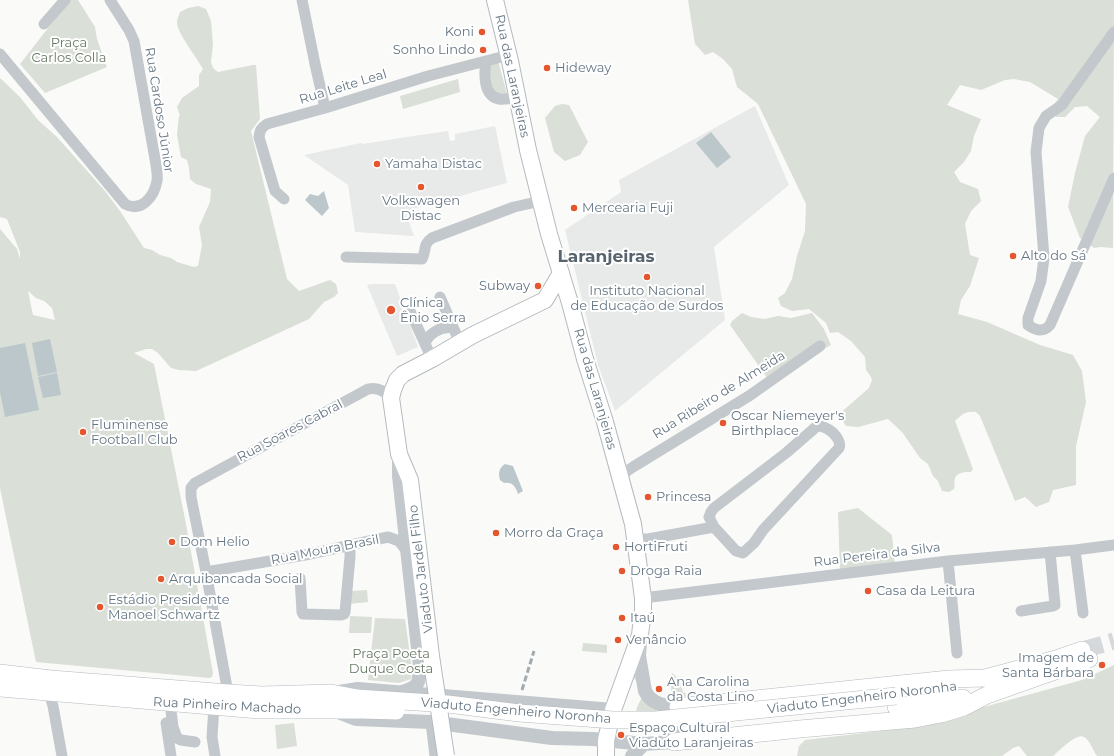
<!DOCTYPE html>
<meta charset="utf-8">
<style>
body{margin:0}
canvas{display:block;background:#fafaf8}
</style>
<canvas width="1114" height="756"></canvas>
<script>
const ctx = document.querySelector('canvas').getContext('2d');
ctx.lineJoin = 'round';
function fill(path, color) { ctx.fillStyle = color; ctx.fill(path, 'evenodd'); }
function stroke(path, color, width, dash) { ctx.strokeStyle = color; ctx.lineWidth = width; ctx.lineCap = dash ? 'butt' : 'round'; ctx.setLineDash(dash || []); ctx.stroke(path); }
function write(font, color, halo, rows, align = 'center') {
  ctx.font = font + ' Montserrat,sans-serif'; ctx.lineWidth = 4; ctx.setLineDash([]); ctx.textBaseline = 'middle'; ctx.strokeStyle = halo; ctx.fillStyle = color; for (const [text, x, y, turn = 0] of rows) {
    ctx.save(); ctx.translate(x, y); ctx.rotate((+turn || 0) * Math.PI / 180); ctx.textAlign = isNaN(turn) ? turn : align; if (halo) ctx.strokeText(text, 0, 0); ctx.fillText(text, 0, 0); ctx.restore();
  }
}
const built = new Path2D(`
 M 755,106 L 789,185 L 714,247 L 725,320 L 615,411 L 598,365 L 565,230 L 621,192 L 619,180 Z
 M 495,126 L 507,183 L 405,211 L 414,236 L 355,232 L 348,185 L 304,155 L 361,143 L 363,144 L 400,138 L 448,131 L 450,141 L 455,140 L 455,134 Z
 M 372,284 L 395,284 L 418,347 L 397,356 L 367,285 Z`);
const green = new Path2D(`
 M 70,0 L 78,0 L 95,27 L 97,39 L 107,67 L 45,93 L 20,64 Z
 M 688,0 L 1114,0 L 1113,248 L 1101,247 L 1094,248 L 1080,238 L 1068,207 L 1075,173 L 1085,136 L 1100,117 L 1087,106 L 1075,107 L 1065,117 L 1056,117 L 1052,107 L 1058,99 L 1030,82 L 1014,79 L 1005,80 L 981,90 L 960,85 L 947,105 L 981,119 L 974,136 L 971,151 L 964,162 L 954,172 L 960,182 L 978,189 L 981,201 L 971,211 L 965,224 L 970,255 L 979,258 L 970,286 L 961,300 L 958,314 L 987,322 L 1040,345 L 1073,355 L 1082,371 L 1086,402 L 1076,446 L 1076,485 L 1053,490 L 1049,502 L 1036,507 L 1025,497 L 1015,501 L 980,416 L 976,412 C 966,411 962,414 955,421 L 973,469 L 971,472 C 966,472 957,472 955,478 C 954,482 955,485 954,489 L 949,492 L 942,491 L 938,481 L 933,476 L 928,464 L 920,458 L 902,432 L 888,419 L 858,427 L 846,426 L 838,415 L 869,388 L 872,380 L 871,377 L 866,370 L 865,357 L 851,341 L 838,332 L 830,333 L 826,323 L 809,309 L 792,311 L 781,306 L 778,298 L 785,293 L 792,279 L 797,256 L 805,231 L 806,204 L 758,104 L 737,87 L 732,69 L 723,59 L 713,52 L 705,55 L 695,44 Z
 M 198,6 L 206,9 L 211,21 L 213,45 L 211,62 L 213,68 L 218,72 L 253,65 L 256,65 L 260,119 L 251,131 L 287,279 L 299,291 L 330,280 L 336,284 L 338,293 L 334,297 L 324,302 L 309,319 L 244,349 L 196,371 L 179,370 L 171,368 L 158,353 L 152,349 L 146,349 L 134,353 L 154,364 L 185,519 L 213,673 L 212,677 L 209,678 L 36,662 L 0,488 L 0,229 L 17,249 L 20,259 L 20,252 L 7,219 L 0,217 L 0,78 L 20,97 L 38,120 L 57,137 L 105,191 L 120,211 L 144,248 L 152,250 L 160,255 L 171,258 L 177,262 L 194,267 L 198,266 L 202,245 L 199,227 L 210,202 L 211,189 L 196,184 L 190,179 L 189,168 L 187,160 L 181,157 L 177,135 L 179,116 L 180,116 L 177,107 L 182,98 L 199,86 L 199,75 L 203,69 C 197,58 176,31 177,22 C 177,19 179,15 180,12 L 188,8 ZM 28,291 L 36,298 L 44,301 L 52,308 L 55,320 L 33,315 Z
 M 498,60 L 507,94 L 498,96 L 489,86 L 490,63 Z
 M 458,79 L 460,92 L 403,109 L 400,96 Z
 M 562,104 L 569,105 L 588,142 L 580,155 L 565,161 L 554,152 L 545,118 L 555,106 Z
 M 742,313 L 751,317 L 764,319 L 778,316 L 791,318 L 812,313 L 824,329 L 831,345 L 768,379 L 730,325 L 732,321 Z
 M 858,508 L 892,535 L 895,565 L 840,572 L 838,512 Z
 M 367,590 L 368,602 L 349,604 L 352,591 Z
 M 350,616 L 372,617 L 371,633 L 349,633 Z
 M 375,618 L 405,619 L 412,670 L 411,679 L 399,683 L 368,680 Z
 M 583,643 L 607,645 L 607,653 L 582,651 Z
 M 1114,665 L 1114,756 L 1097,756 C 1093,751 1090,740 1084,737 C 1077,732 1059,751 1053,756 L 1027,756 L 1019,746 L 1013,748 L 1002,756 L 797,756 L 799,746 L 805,740 L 907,728 L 1082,680 Z
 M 636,672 L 657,710 C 656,719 648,723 644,731 L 629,730 L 638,705 L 642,697 C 640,690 639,681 632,677 L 633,674 Z
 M 672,673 L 679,679 L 683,692 L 690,696 L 698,698 C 670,699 670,702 672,673 Z
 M 294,723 L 297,746 L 277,749 L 275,725 Z`);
const water = new Path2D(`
 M 711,132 L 731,157 L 717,168 L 696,143 Z
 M 324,191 L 329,208 L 322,216 L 305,200 L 310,194 L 318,196 Z
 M 50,339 L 57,372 L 38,376 L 32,343 Z
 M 25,343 L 39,410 L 5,417 L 0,392 L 0,348 Z
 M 57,373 L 61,395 L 43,398 L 38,377 Z
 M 505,464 L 513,466 L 523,491 L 518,494 C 515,486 513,482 504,483 L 500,480 C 498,473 499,468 505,464 Z`);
const primaryTunnel = new Path2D(`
 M 1086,649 L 1114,641`);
const minor = new Path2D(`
 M 302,0 L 315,64 L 325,108
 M 44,24 L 65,0
 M 1114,32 L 1066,99 L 1062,105 L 1046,116 L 1039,128 L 1036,152 L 1044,258 L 1041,281 L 1028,318 L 1028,325 C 1035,330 1043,333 1050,325 L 1114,178
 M 0,54 L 125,204 C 141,213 154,197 157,181 C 158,174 156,166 155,159 L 134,41 L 129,30 L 110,0
 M 486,61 C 484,73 483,96 499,99 C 504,100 512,98 518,96
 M 284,199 L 275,191 L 259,137 C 260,130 261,128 267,124 L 325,108 L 428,76 L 509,55
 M 346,257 L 422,259 C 427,250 422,245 432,238 L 514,207 L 541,201
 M 440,297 L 460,343
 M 410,311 L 432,359
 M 425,344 C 428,333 442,326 453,328
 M 621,479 L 627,471 L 633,467 L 749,396 L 820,346
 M 635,539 L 648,539 L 714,527 L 709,517 L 711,512 L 714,508 L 786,453 L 816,427 C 826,423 843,439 839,448 L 763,530 L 754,543 L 743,553 L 736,551 L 714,527
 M 1075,550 L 1083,613
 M 948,561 L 957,653
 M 206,572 L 305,555 L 388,537 L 399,541 L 406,550
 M 300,578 L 302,612 L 303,614 L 341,615 L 344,614 L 345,612 L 350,557 L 350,545
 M 643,598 L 948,561 L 1075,550 L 1114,545
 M 1021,611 L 1053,606 L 1055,605 L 1050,552
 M 50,686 L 49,692 L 53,706 L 62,756
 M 228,693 L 206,572 L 191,497 L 191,488 L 195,483 L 368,389 C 377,387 385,391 391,398
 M 170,703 L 173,727 L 177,738 L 181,740 L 195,742
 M 214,706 L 212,737 L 215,756
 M 431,722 L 435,756
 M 166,723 L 171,756`);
const tertiary = new Path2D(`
 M 399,455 L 399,476 L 420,667 C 419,684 419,687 402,692
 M 339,692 L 358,689 L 613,710
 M 338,712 L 356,719 L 431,722 L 552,738 L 593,739 L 644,744 L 674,742 L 678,707 C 664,706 651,704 645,691 L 639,656 L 640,642
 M 632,756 L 644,744`);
const secondary = new Path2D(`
 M 495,0 L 510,61 L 528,150 L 549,234 L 570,303 L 585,359 L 605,422 L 633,524 L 643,598 L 643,610 L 640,635 L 613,710 L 606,740 L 606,756
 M 431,656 L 410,480 L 399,454 L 391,398 L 393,390 L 397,380 L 403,374 L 432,359 L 473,335 L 545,300 L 561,273`);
const primary = new Path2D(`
 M 0,673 L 51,679 L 228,693 L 262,695 L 331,693 L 357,698
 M 0,688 L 259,710 L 360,710
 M 678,707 L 949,679 L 985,678 L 1056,659 L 1082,650
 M 896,707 L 963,698
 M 674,742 L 800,729 L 915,719 L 941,714 L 964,707 L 987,695 L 1089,659`);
const rail = new Path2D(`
 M 522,690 L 534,651`);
const secondaryBridge = new Path2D(`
 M 431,656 L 446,756`);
const primaryBridge = new Path2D(`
 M 357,698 L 448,704 L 519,713 L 613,720 L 656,720 L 896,696
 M 360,710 L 396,711`);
const markers = [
 [482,32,4,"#e4572e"],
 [483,50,4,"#e4572e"],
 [547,68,4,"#e4572e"],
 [377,164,4,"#e4572e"],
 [421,187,4,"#e4572e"],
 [574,208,4,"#e4572e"],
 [1013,256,4,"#e4572e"],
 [647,277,4,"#e4572e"],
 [538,286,4,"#e4572e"],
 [391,310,5,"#e4572e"],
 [723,423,4,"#e4572e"],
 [83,432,4,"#e4572e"],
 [648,497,4,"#e4572e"],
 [496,533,4,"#e4572e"],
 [172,542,4,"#e4572e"],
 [616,547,4,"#e4572e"],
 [622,571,4,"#e4572e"],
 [161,579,4,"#e4572e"],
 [868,591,4,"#e4572e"],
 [100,607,4,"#e4572e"],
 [622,618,4,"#e4572e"],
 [618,640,4,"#e4572e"],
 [1102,665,4,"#e4572e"],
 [659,689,4,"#e4572e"],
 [621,735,4,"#e4572e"]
];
const poiNames = [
 ["Koni",474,32,"right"],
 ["Sonho Lindo",475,50,"right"],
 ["Hideway",555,68],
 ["Yamaha Distac",385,164],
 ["Volkswagen",421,201,"center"],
 ["Distac",421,216,"center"],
 ["Mercearia Fuji",582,208],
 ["Alto do Sá",1021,256],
 ["Subway",530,286,"right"],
 ["Instituto Nacional",647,291,"center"],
 ["de Educação de Surdos",647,306,"center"],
 ["Clínica",400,303],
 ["Ênio Serra",400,318],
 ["Oscar Niemeyer's",731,416],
 ["Birthplace",731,431],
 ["Fluminense",91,425],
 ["Football Club",91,440],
 ["Princesa",656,497],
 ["Morro da Graça",504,533],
 ["Dom Helio",180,542],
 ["HortiFruti",624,547],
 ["Droga Raia",630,571],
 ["Arquibancada Social",169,579],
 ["Casa da Leitura",876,591],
 ["Estádio Presidente",108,600],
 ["Manoel Schwartz",108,615],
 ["Itaú",630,618],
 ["Venâncio",626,640],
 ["Imagem de",1094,658,"right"],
 ["Santa Bárbara",1094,673,"right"],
 ["Ana Carolina",667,682],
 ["da Costa Lino",667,697],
 ["Espaço Cultural",629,728],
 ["Viaduto Laranjeiras",629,743]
];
const parkNames = [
 ["Praça",69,43],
 ["Carlos Colla",69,58],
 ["Praça Poeta",391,654],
 ["Duque Costa",391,669]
];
const streetNames = [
 ["Rua das Laranjeiras",512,76,78],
 ["Rua Leite Leal",343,87,-17],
 ["Rua Cardoso Júnior",159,110,81],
 ["Rua das Laranjeiras",595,389,74],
 ["Rua Ribeiro de Almeida",719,395,-32],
 ["Rua Soares Cabral",290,431,-28],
 ["Rua Moura Brasil",325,550,-11],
 ["Rua Pereira da Silva",877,555,-7],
 ["Viaduto Jardel Filho",421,569,-97],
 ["Viaduto Engenheiro Noronha",862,698,-7],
 ["Rua Pinheiro Machado",227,706,3],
 ["Viaduto Engenheiro Noronha",516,711,5]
];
const districtNames = [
 ["Laranjeiras",606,257]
];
fill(built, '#e8e9e9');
fill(green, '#dadfd7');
fill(water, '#bbc7cb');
stroke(primaryTunnel, '#d5d9db', 17, [17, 8]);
stroke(secondary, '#b3babf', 18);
stroke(primary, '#b5babe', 18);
stroke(minor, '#c3c8cc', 11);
stroke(tertiary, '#c3c8cc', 14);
stroke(secondary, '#fff', 16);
stroke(primary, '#fff', 17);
stroke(rail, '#a2aab0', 3, [6, 3]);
stroke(secondaryBridge, '#b3babf', 18, []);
stroke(primaryBridge, '#b5babe', 18, []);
stroke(secondaryBridge, '#fff', 16);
stroke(primaryBridge, '#fff', 17);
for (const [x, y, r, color] of markers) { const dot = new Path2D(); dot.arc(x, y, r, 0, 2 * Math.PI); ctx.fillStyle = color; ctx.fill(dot); stroke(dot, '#fff', 1.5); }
write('13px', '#657683', '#fff', poiNames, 'left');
write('13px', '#687a64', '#fff', parkNames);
write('13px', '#657683', '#fff', streetNames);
write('bold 17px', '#57646e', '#fff', districtNames);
</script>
